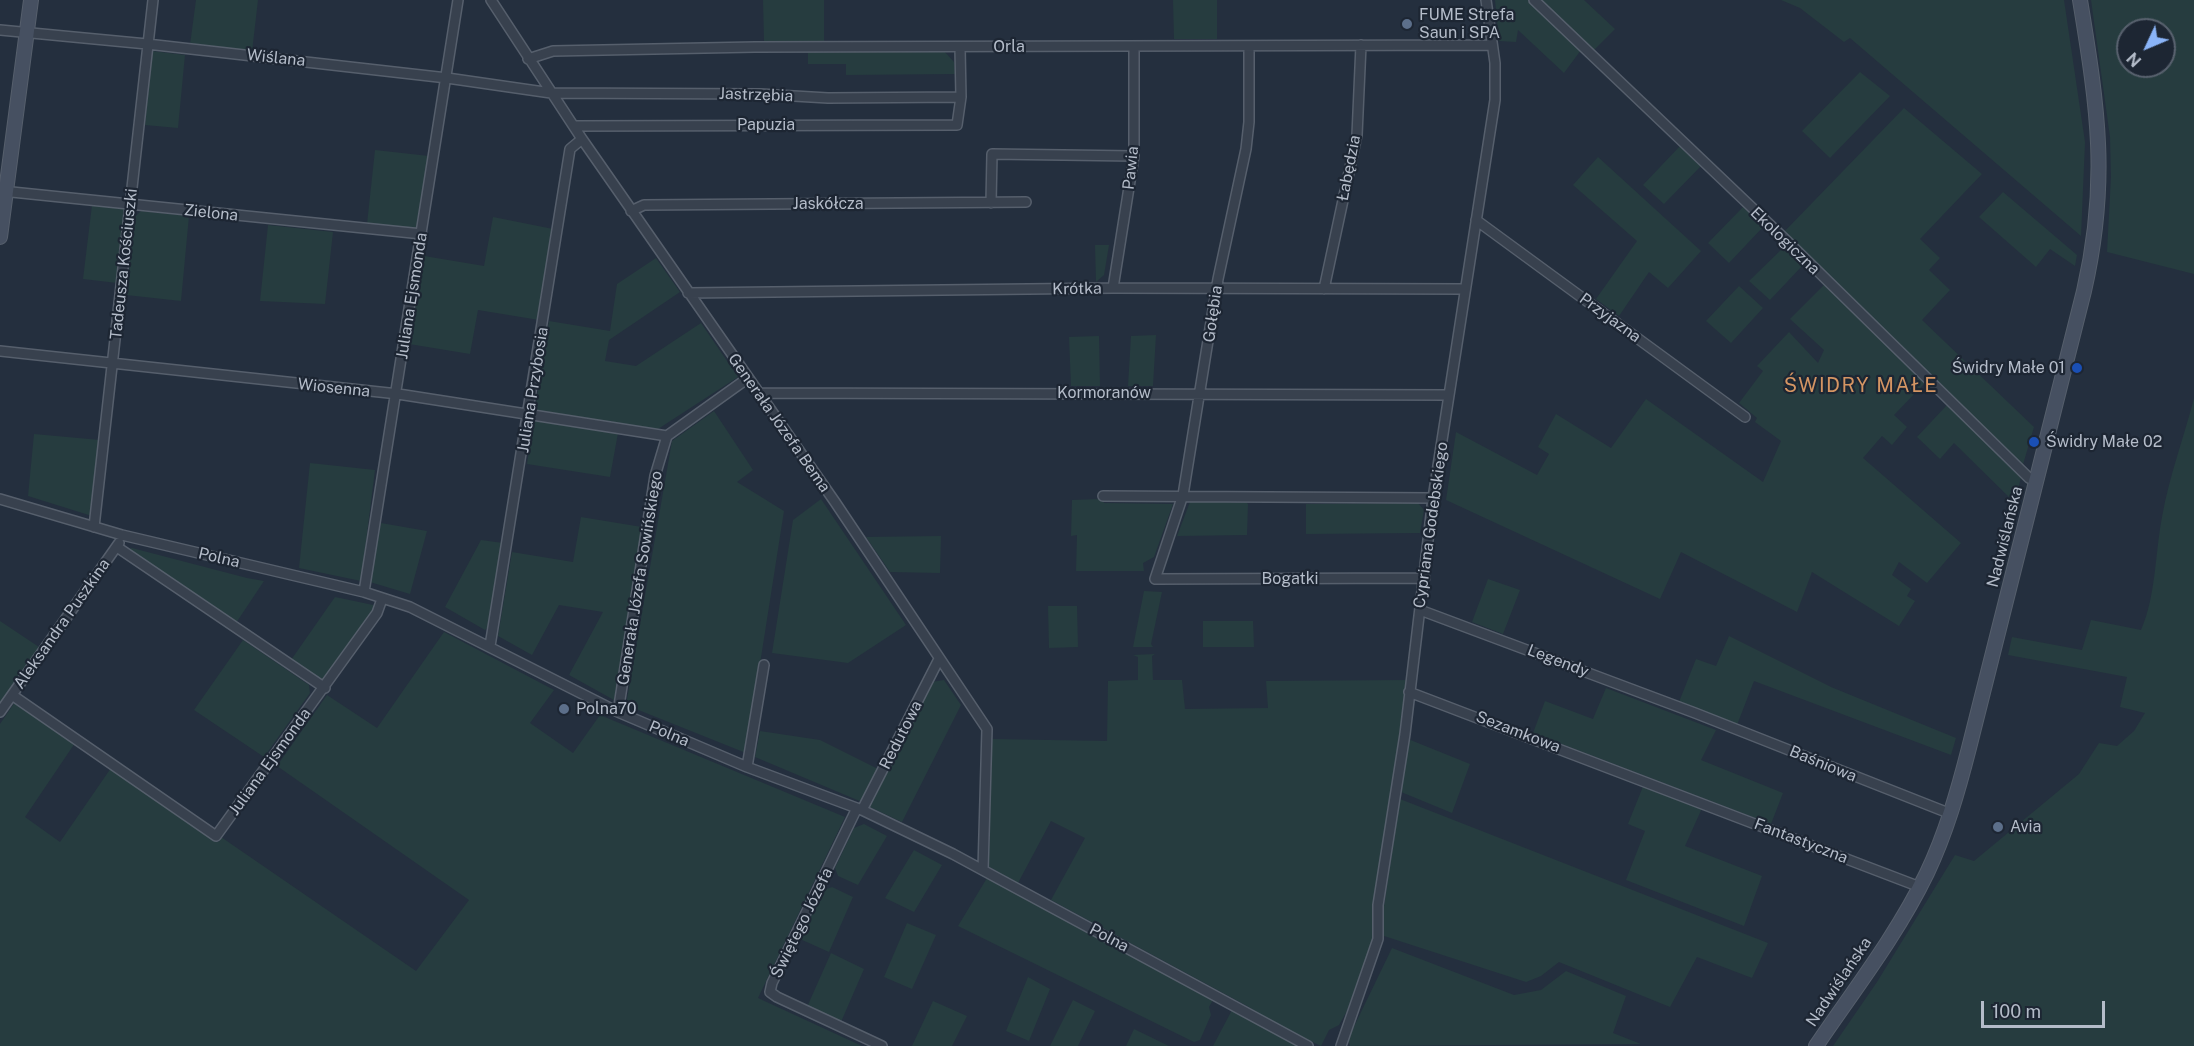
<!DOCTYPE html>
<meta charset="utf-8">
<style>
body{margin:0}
#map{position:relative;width:2194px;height:1046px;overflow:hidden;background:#242f3e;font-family:"Public Sans",sans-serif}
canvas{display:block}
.north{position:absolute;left:2116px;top:18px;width:60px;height:60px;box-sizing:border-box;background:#1d2633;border:2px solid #59626f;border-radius:50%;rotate:226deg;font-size:16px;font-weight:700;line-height:24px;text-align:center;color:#b4bcc9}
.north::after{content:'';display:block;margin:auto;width:21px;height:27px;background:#8ab4f8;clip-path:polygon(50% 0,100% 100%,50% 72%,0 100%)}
.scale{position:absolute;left:1981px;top:1001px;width:124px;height:27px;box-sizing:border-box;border:3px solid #b4bcc9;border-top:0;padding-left:8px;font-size:18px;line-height:21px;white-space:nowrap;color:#b4bcc9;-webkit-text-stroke:4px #1d2633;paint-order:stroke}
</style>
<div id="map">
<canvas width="2194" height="1046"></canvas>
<div class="north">N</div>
<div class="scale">100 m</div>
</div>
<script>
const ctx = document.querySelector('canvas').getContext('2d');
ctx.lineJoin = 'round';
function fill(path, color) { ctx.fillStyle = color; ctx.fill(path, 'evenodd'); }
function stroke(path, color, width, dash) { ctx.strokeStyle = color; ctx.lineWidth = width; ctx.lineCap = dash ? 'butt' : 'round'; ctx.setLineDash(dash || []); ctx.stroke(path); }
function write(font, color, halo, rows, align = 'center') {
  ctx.font = font + ' "Public Sans",sans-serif'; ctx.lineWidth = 4.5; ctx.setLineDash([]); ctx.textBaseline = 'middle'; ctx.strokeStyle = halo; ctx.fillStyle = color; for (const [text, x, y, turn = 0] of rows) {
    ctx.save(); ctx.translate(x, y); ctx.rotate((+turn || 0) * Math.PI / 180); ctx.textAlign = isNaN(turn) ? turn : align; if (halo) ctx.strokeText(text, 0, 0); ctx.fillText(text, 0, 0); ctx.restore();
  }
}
const green = new Path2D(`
 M 196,0 L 258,0 L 252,52 L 190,45 Z
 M 763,0 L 824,0 L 824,43 L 764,41 Z
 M 1173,0 L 1217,0 L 1217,39 L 1174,39 Z
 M 1495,0 L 1529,0 L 1581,50 L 1564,73 L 1518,30 L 1516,42 L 1499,41 Z
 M 1541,0 L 1584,0 L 1615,29 L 1594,50 Z
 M 1781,0 L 2064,0 L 2085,142 L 2081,236 L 1850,38 L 1844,42 L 1800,8 Z
 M 2091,0 L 2194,0 L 2194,274 L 2107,252 L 2111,177 L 2110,137 ZM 2128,30 L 2164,30 L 2164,66 L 2128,66 Z
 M 152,51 L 185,55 L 178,128 L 145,125 Z
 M 944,51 L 954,62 L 955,74 L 846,75 L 846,64 L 808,64 L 808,52 Z
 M 1860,72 L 1890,96 L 1830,158 L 1802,131 Z
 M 1904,108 L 1982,174 L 1920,239 L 1940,258 L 1929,270 L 1950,290 L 1922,320 L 2034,427 L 2022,468 L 1783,233 Z
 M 1680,146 L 1701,166 L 1664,204 L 1643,185 Z
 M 375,150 L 429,156 L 417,229 L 367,224 Z
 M 1598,157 L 1701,251 L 1668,288 L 1649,272 L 1619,316 L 1596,299 L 1637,241 L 1573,185 Z
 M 2003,192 L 2077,255 L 2075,266 L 2050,249 L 2036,267 L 1979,217 Z
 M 92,205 L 125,209 L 117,283 L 83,279 Z
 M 1743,207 L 1763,227 L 1729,263 L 1708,243 Z
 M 141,211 L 189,216 L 181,301 L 126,295 L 133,219 Z
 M 493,217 L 553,229 L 539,320 L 478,310 L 470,354 L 409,344 L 424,256 L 484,266 Z
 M 268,225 L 333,232 L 325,304 L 260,301 Z
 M 1095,245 L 1109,245 L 1104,275 L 1096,282 Z
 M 1784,247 L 1803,265 L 1770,300 L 1749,281 Z
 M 656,258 L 680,292 L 609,340 L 605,361 L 636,366 L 701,323 L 738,377 L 658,429 L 535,410 L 549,321 L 610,331 L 617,284 Z
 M 1824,285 L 1925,383 L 1894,415 L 1907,427 L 1892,445 L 1882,436 L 1863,458 L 1961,543 L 1927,583 L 1899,562 L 1892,575 L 1911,589 L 1907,596 L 1915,601 L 1899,626 L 1812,572 L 1797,612 L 1681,552 L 1660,599 L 1446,500 L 1456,432 L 1537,475 L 1549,454 L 1538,447 L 1556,414 L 1611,448 L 1646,399 L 1763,482 L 1781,441 L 1755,422 L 1757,418 L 1739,403 L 1763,371 L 1757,366 L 1789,332 L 1818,363 L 1824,350 L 1790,319 Z
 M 1739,286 L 1763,308 L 1731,343 L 1706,321 Z
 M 1156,335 L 1153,386 L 1128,386 L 1131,336 Z
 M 1099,336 L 1100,386 L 1071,386 L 1069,337 Z
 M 2194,398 L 2194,1046 L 1833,1046 L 1877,982 L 1955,855 L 1974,861 L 2079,774 L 2099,743 L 2117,746 L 2134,731 L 2145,713 L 2120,707 L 2127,677 L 2008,655 L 2012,637 L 2082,650 L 2091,620 L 2141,630 C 2156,596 2155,554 2162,517 C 2169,477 2184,437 2194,398 Z
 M 1947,405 L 2021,477 L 2015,503 L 1954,443 L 1940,459 L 1917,437 Z
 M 714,411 L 753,470 L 737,482 L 784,511 L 746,753 L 626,705 L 672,441 Z
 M 534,419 L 618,433 L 610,477 L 527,464 Z
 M 34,434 L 100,440 L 92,516 L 28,496 Z
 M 310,463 L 375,470 L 361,581 L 299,568 Z
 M 821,499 L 906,625 L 848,663 L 772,653 L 793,520 Z
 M 1102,499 L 1104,503 L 1173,504 L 1154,557 L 1143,563 L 1144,571 L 1076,571 L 1077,535 L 1071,536 L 1072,500 Z
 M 1245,501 L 1248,504 L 1247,535 L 1177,536 L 1190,502 Z
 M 1418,503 L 1424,510 L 1420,533 L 1306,534 L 1306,504 Z
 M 581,517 L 642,527 L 614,700 L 569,675 L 603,612 L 559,605 L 532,655 L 498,636 L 512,552 L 573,562 Z
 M 381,523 L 427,531 L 410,594 L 370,582 Z
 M 941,536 L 940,573 L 890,572 L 866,537 Z
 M 481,540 L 503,543 L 489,626 L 485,630 L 445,607 Z
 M 132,548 L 247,578 L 264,581 L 236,623 L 128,549 Z
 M 1488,579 L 1520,590 L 1503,634 L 1472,622 Z
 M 1144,591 L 1162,592 L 1151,644 L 1153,647 L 1133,647 Z
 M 335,597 L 378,606 L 323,683 L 291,660 Z
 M 1048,606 L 1077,606 L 1078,647 L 1049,648 Z
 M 0,621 L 42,649 L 0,708 Z
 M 1203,621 L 1253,621 L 1254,647 L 1203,647 Z
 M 444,632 L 554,690 L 530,723 L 573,753 L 600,715 L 845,817 L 758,998 L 862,1046 L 0,1046 L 0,724 L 15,702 L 75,743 L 25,817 L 60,842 L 111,768 L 219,842 L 221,837 L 416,971 L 469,900 L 277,766 L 327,695 L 377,728 Z
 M 1729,636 L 1831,687 L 1956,738 L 1951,755 L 1754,681 L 1737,725 L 1679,702 L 1696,659 L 1716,666 Z
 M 243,640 L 309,685 L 310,693 L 264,757 L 194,710 Z
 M 1155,654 L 1152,656 L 1153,680 L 1182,680 L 1185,709 L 1268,708 L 1266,681 L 1407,680 L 1401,738 L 1373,920 L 1372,941 L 1347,1011 L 1339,1025 L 1329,1030 L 1321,1046 L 1273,1023 L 1249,1007 L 1051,900 L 1085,838 L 1051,821 L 1018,883 L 988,866 L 992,739 L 1107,741 L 1108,681 L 1138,680 L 1138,657 L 1133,655 Z
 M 944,680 L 961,705 L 902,822 L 870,807 L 932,682 Z
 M 1606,688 L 1716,730 L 1701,760 L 1783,793 L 1771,824 L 1533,733 L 1545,701 L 1593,719 Z
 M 760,731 L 820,740 L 878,769 L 862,802 L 755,757 Z
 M 1408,739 L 1470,764 L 1452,813 L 1401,792 Z
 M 1644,784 L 1703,806 L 1685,846 L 1762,876 L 1744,926 L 1626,880 L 1645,831 L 1628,824 Z
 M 1400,799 L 1768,943 L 1752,978 L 1697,957 L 1670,1007 L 1559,962 L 1541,976 L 1526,982 L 1384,936 L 1382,919 Z
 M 864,824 L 887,836 L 858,885 L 838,876 L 835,868 L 854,828 Z
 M 914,850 L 942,865 L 914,912 L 885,898 Z
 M 987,878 L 1213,1000 L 1209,1007 L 1211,1015 L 1200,1040 L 1194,1042 L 958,926 Z
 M 832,887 L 853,897 L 829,952 L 800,939 L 824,890 Z
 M 907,923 L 936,935 L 912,989 L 884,977 Z
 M 1392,948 L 1514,995 L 1541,990 L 1566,971 L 1626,996 L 1613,1033 L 1641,1044 L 1350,1046 L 1348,1039 Z
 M 831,953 L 864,969 L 841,1022 L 807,1007 Z
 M 1028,977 L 1050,989 L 1029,1041 L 1006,1031 Z
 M 1073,1000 L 1095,1011 L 1078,1046 L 1050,1046 Z
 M 933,1001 L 967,1016 L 952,1046 L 912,1046 Z
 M 1232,1010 L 1299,1046 L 1213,1046 Z
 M 1134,1029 L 1169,1046 L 1126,1046 Z`);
const street = new Path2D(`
 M 491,0 L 582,139 L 835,502 L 987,729 L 983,870
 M 1534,0 L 1786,240 L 2029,478 L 2036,481
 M 0,30 L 147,44 L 447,78 L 551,93 L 760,94 L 828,98 L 961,97
 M 1249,46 L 1249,122 L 1246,149 L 1218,279 L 1183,495 L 1155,579 L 1425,578
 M 528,59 L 553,51 L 755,47 L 1491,45
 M 574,126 L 957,125 L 961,97 L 960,48
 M 2,191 L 422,234
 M 991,203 L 992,154 L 1134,156
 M 631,211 L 644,205 L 1026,202
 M 1476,220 L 1745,417
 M 1113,288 L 1134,156 L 1134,47
 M 1324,289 L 1357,135 L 1361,45
 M 688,293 L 1113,288 L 1465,289
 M 0,351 L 398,394 L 667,436
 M 759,393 L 1449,395
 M 1103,496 L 1433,498
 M 0,499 L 122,535 L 364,592 L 410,607 L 618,712 L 747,767 L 862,810 L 953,854 L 1308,1046
 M 94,527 L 153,0
 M 117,547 L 325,688
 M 364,592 L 458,0
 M 1420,610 L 1695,713 L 1951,814
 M 490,646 L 570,149 L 582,139
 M 1409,692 L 1920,887
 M 12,695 L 216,836 L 377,613 L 382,599
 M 0,712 L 119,543
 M 618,712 L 655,476 L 667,436 L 748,378
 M 747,767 L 764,665
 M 857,808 L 772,983 L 770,992 L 777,997 L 882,1046
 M 862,810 L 939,659
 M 1341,1046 L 1378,939 L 1378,905 L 1405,734 L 1433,498 L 1495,100 L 1495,63 L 1486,0`);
const secondary = new Path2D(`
 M 0,237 L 31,0
 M 1816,1046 C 1854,990 1897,935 1927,873 C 1946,833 1958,791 1969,748 L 2084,291 C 2109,182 2098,109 2080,0`);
const markers = [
 [1407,24,6,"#5c6f8a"],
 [2077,368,6,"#1a4fb4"],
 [2034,442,6,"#1a4fb4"],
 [564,709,6,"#5c6f8a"],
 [1998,827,6,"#5c6f8a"]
];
const poiNames = [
 ["FUME Strefa",1419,15],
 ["Saun i SPA",1419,33],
 ["Świdry Małe 01",2065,368,"right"],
 ["Świdry Małe 02",2046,442],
 ["Polna70",576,709],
 ["Avia",2010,827]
];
const streetNames = [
 ["Orla",1009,47],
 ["Wiślana",276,58,6],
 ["Jastrzębia",756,95,2],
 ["Papuzia",766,125],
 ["Pawia",1131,168,-84],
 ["Łabędzia",1349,168,-79],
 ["Jaskółcza",828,204],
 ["Zielona",211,213,6],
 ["Ekologiczna",1785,241,44],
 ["Tadeusza Kościuszki",124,264,-84],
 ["Krótka",1077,289,-1],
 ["Juliana Ejsmonda",412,296,-81],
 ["Gołębia",1213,314,-82],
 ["Przyjazna",1610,318,36],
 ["Wiosenna",334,388,6],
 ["Juliana Przybosia",533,390,-81],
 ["Kormoranów",1104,393],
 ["Generała Józefa Bema",779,423,55],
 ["Cypriana Godebskiego",1431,525,-82],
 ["Nadwiślańska",2005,537,-76],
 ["Polna",219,558,13],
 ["Generała Józefa Sowińskiego",640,578,-81],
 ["Bogatki",1290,579],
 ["Aleksandra Puszkina",62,624,-55],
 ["Legendy",1558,661,21],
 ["Sezamkowa",1518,732,21],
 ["Polna",669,734,23],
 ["Redutowa",901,735,-63],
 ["Juliana Ejsmonda",270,762,-54],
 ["Baśniowa",1823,764,22],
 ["Fantastyczna",1801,841,21],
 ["Świętego Józefa",802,923,-64],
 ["Polna",1109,938,28],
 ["Nadwiślańska",1839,982,-56]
];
const quarterNames = [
 ["ŚWIDRY MAŁE",1861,386]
];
fill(green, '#263c3f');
stroke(street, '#565f6c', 12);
stroke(secondary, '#565f6c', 16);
stroke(street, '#38414e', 9);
stroke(secondary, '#465061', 14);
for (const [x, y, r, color] of markers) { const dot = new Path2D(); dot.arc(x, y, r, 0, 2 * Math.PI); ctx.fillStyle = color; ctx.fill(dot); stroke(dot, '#1d2633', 2); }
write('16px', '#b4bcc9', '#1d2633', poiNames, 'left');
write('16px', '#b4bcc9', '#1d2633', streetNames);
ctx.letterSpacing = '1.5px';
write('20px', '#d59563', '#1d2633', quarterNames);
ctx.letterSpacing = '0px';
</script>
